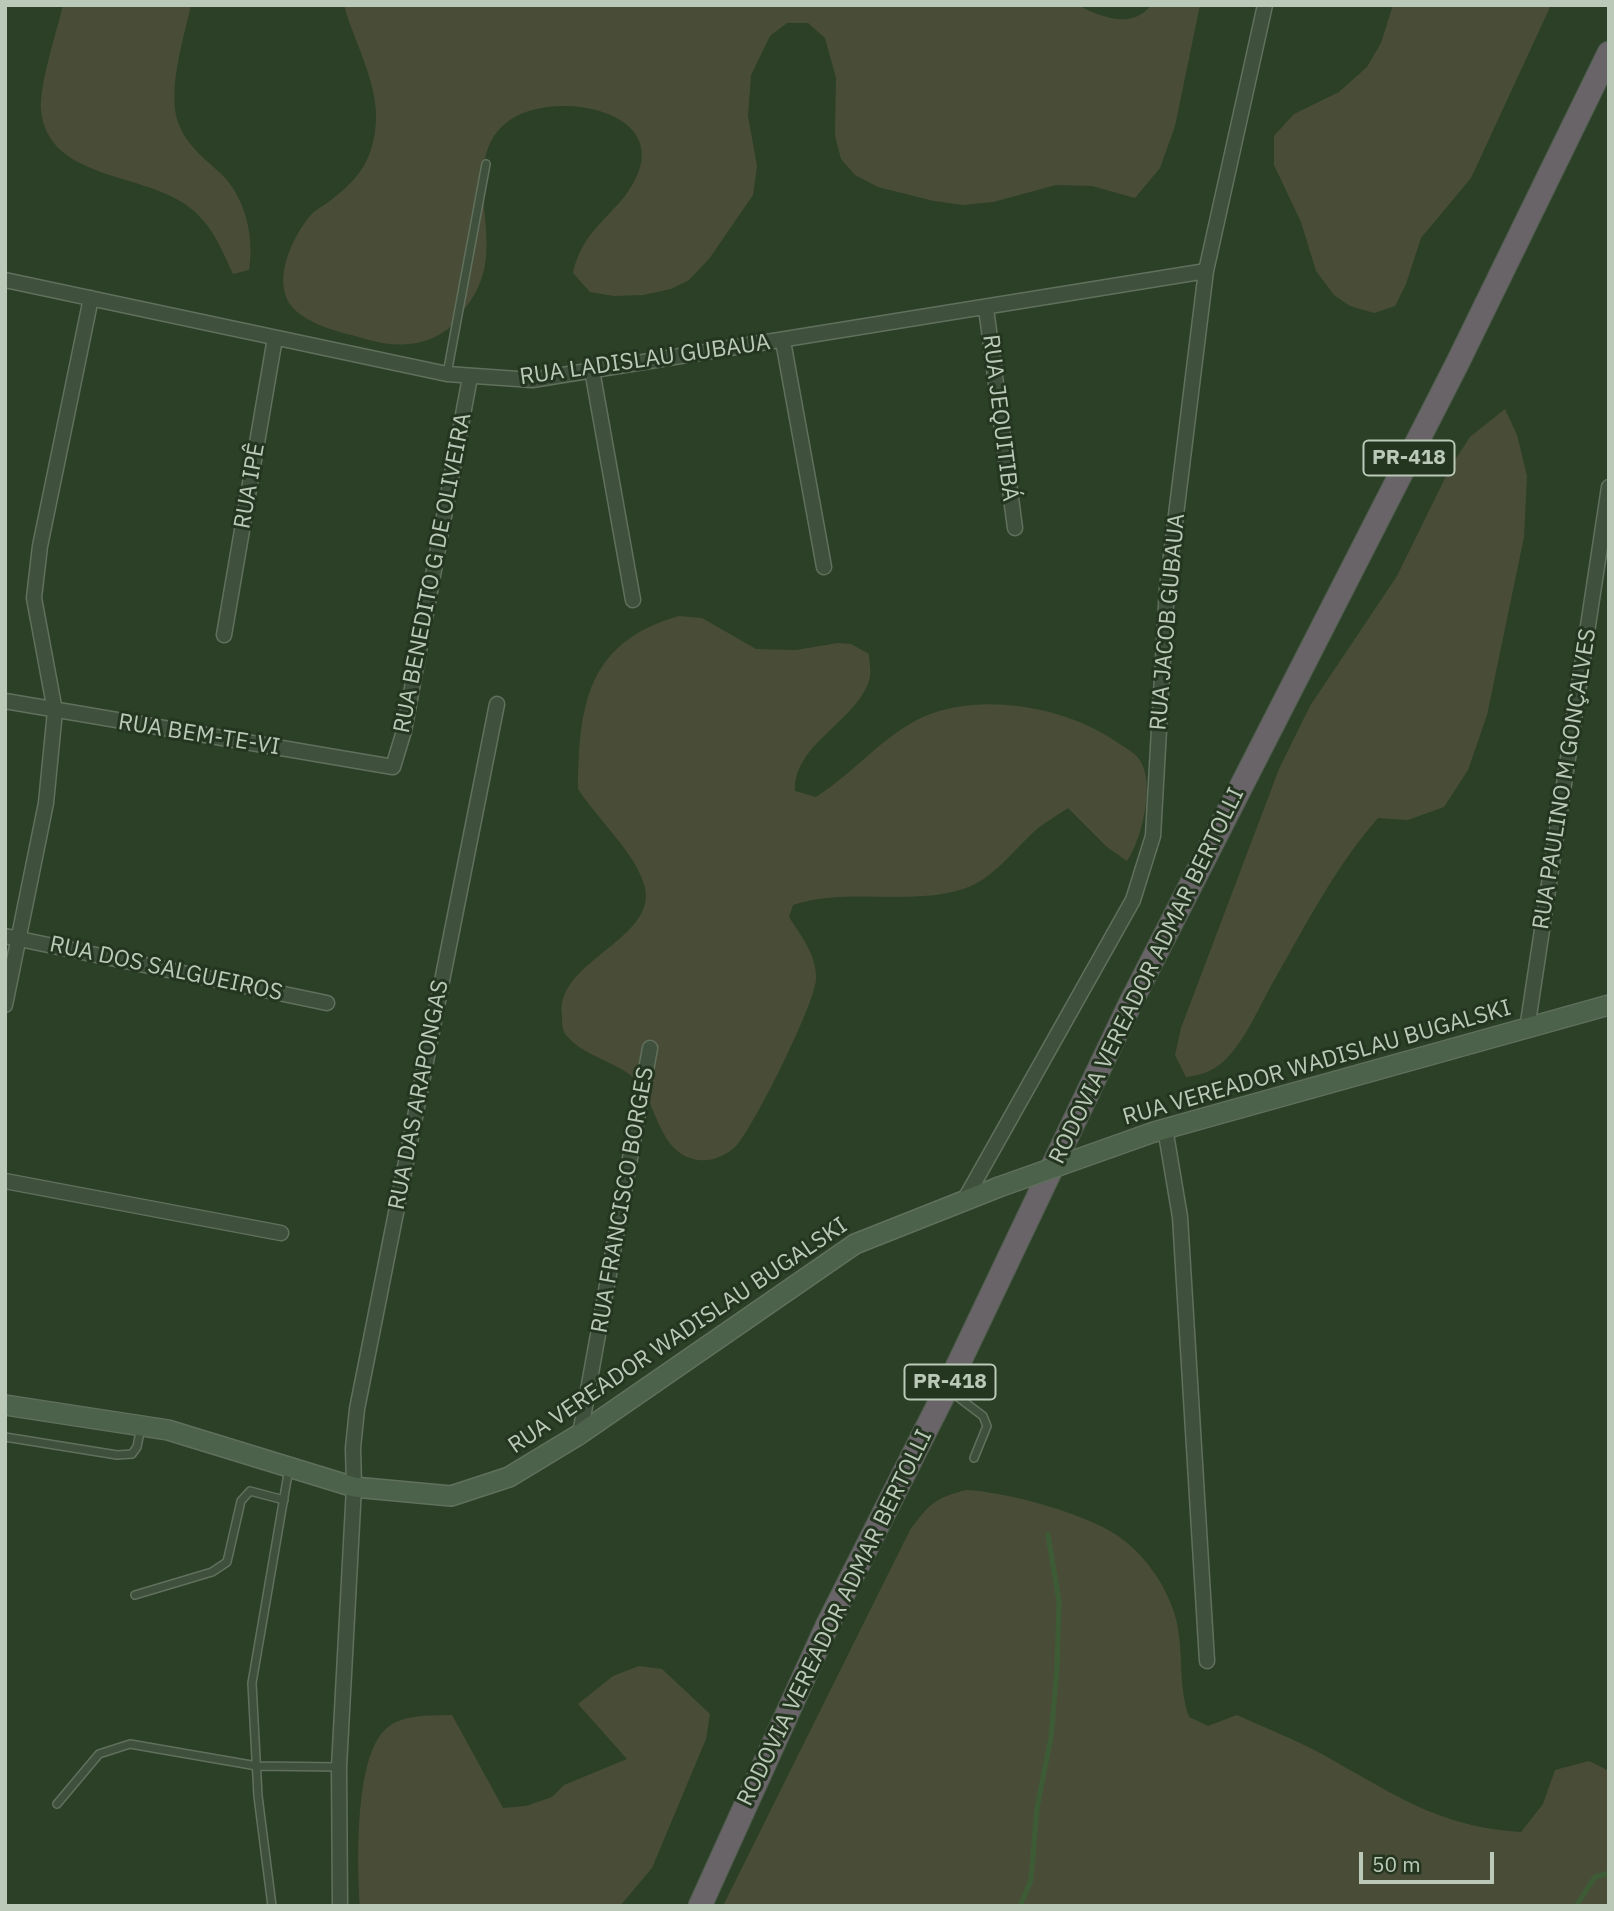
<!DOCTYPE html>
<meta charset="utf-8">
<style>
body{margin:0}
#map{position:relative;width:1614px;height:1911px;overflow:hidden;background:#2c4028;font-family:"IBM Plex Sans",sans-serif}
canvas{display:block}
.frame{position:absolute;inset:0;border:7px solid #bbcab8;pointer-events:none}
.scale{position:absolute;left:1359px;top:1852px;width:135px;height:32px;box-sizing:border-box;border:4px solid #bbcab8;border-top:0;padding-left:9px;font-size:21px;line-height:24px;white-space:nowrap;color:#bbcab8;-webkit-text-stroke:5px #243520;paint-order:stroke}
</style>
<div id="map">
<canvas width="1614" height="1911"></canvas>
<div class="frame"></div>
<div class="scale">50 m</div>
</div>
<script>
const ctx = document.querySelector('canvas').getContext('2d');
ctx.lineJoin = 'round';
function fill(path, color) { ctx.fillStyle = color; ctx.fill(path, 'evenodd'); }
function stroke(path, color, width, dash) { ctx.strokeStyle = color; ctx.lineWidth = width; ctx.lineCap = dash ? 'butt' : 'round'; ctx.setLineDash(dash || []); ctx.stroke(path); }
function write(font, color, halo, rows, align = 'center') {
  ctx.font = font + ' "IBM Plex Sans",sans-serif'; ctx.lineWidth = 6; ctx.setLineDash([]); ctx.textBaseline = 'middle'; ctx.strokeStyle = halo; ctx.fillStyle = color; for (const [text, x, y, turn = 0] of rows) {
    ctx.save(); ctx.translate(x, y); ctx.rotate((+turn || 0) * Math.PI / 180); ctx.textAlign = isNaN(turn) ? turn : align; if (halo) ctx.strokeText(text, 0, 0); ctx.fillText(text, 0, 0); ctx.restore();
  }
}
const green = new Path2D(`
 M 63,5 L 191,5 C 184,38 165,95 180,127 C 190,150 210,162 226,179 C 247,204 254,239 249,270 L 233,274 C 222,250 214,229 194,211 C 150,171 48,183 41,110 C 39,85 57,31 63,5 Z
 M 344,5 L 1078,5 C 1100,17 1133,30 1151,5 L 1200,5 L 1175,126 L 1160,168 L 1135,198 L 1092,186 L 1056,185 L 993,202 L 963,205 L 934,201 L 878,187 L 855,175 L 841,159 L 835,135 L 836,78 L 825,38 L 808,23 L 787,23 L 770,36 L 751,75 L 748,116 L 757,166 L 753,195 L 709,259 L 689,280 L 671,289 L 643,295 L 614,296 L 590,292 L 573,273 C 581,236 603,223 625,196 C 688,113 558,87 510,120 C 461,154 496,224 484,270 C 480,286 473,299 462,312 C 457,318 452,327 445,331 C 423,347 394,347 369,340 C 346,333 320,329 300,314 C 267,291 290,240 310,216 C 316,209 325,205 331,200 C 357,180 370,164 375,132 C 382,88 355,46 344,5 Z
 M 1393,5 L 1551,5 L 1471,178 L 1421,238 L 1406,284 L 1395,306 L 1374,313 L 1350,306 L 1334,295 L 1316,271 L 1301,222 L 1274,165 L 1274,136 L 1294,114 L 1339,92 L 1367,67 L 1381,43 Z
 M 1505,409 L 1517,435 L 1527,476 L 1524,537 L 1487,715 L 1468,770 L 1444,807 L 1408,820 L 1378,818 C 1334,868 1305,927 1272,984 C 1258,1009 1245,1041 1224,1061 C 1212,1072 1201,1075 1186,1077 L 1175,1055 L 1181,1028 L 1279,769 L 1310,706 L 1397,576 L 1451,466 L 1470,437 Z
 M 679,616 L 702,618 L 756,649 L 796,650 L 838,643 L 851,644 L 869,654 C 869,662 872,673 869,681 C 855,722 793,745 795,791 L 816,797 C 854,773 882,736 923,717 C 981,691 1068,707 1118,743 C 1124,747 1134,752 1139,759 C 1156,782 1142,839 1127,861 L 1107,847 L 1068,808 C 1058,815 1047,821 1037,829 C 1014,849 993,880 963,889 C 910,906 848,887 793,905 L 789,917 C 801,936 817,955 816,979 C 815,1004 754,1126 737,1145 C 727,1155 712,1162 699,1160 C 659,1155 658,1106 637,1081 C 620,1062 585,1058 566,1035 C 562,1030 562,1022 562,1015 C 555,960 661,939 644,884 C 635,853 596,817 578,789 C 579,705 587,642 679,616 Z
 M 966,1490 C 1007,1492 1095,1515 1126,1542 C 1148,1560 1165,1585 1174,1612 C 1185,1647 1177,1683 1189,1717 L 1208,1726 L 1237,1715 C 1265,1728 1294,1739 1320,1753 C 1391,1792 1436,1827 1521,1832 L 1543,1804 L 1555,1770 L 1589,1761 L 1609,1771 L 1609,1906 L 723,1906 L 910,1530 C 929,1504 935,1498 966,1490 Z
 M 639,1666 L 662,1669 L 710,1714 L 706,1739 L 652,1868 L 620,1906 L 360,1906 C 357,1864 355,1765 382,1733 C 398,1713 429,1716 452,1715 L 503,1808 L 526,1806 L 552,1797 L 564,1785 L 627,1759 L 578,1704 L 613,1676 Z`);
const stream = new Path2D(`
 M 1020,1906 L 1031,1880 L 1037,1808 L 1051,1737 L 1057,1669 L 1059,1601 L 1048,1535
 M 1576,1906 L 1595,1877 L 1609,1873`);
const service = new Path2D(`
 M 447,374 L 486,164
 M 950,1391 L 983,1416 L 987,1426 L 974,1458
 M 5,1437 L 117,1455 L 132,1454 L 137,1447 L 141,1427
 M 135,1595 L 212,1572 L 227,1562 L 241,1501 L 250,1491 L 284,1500
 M 57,1804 L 99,1754 L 130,1744 L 257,1766 L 339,1767
 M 272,1906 L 258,1796 L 252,1683 L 289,1468`);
const minor = new Path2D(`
 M 5,280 L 447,374 L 532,380 L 1206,271
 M 986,308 L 1015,528
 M 783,341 L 824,567
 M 592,370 L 633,600
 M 224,635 L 275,338
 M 5,701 L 393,767 L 404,731 L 470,377
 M 5,936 L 327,1003
 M 5,1005 L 46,803 L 55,711 L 34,598 L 40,546 L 91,298
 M 1527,1029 L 1609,487
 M 1165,1128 L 1180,1217 L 1207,1661
 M 5,1181 L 281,1233
 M 965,1199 L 1133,900 L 1153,836 L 1167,588 L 1206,271 L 1265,5
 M 580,1434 L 650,1048
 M 340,1906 L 339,1767 L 354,1487 L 353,1448 L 357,1409 L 497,704`);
const secondary = new Path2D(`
 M 1154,1132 L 1609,1005
 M 5,1405 L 168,1430 L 354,1487 L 451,1496 L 509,1477 L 580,1434 L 855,1244 L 999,1187`);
const trunk = new Path2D(`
 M 700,1906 L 827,1626 L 947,1388 L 1131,1002 L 1457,364 L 1609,53`);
const secondaryBridge = new Path2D(`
 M 999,1187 L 1154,1132`);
const shields = [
 [1409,458,91],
 [950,1382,91]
];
const shieldNames = [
 ["PR-418",1409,458],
 ["PR-418",950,1382]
];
const streetNames = [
 ["RUA LADISLAU GUBAUA",645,360,-8],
 ["RUA JEQUITIBÁ",1000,418,83],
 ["RUA IPÊ",250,486,-80],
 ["RUA BENEDITO G DE OLIVEIRA",433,573,-79],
 ["RUA JACOB GUBAUA",1168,622,-85],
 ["RUA BEM-TE-VI",199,735,9],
 ["RUA PAULINO M GONÇALVES",1565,779,-81],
 ["RUA DOS SALGUEIROS",166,969,12],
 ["RODOVIA VEREADOR ADMAR BERTOLLI",1147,976,-64],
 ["RUA VEREADOR WADISLAU BUGALSKI",1317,1063,-16],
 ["RUA DAS ARAPONGAS",419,1095,-79],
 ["RUA FRANCISCO BORGES",623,1200,-80],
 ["RUA VEREADOR WADISLAU BUGALSKI",678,1336,-34],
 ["RODOVIA VEREADOR ADMAR BERTOLLI",835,1618,-64]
];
fill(green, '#494d37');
stroke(stream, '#3d5c36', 5);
stroke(service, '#60705d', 10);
stroke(minor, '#60705d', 17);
stroke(secondary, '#60705d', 22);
stroke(trunk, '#4a5a47', 25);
stroke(service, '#3f503c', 7);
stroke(minor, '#3f503c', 14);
stroke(secondary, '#4d624a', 19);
stroke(trunk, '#686468', 23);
stroke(secondaryBridge, '#60705d', 22, []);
stroke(secondaryBridge, '#4d624a', 19);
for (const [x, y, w] of shields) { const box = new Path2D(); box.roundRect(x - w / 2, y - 17.5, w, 35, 5); ctx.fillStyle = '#243520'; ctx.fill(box); stroke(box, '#bbcab8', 2); }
write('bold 21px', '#bbcab8', null, shieldNames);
write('23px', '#bbcab8', '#243520', streetNames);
</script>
